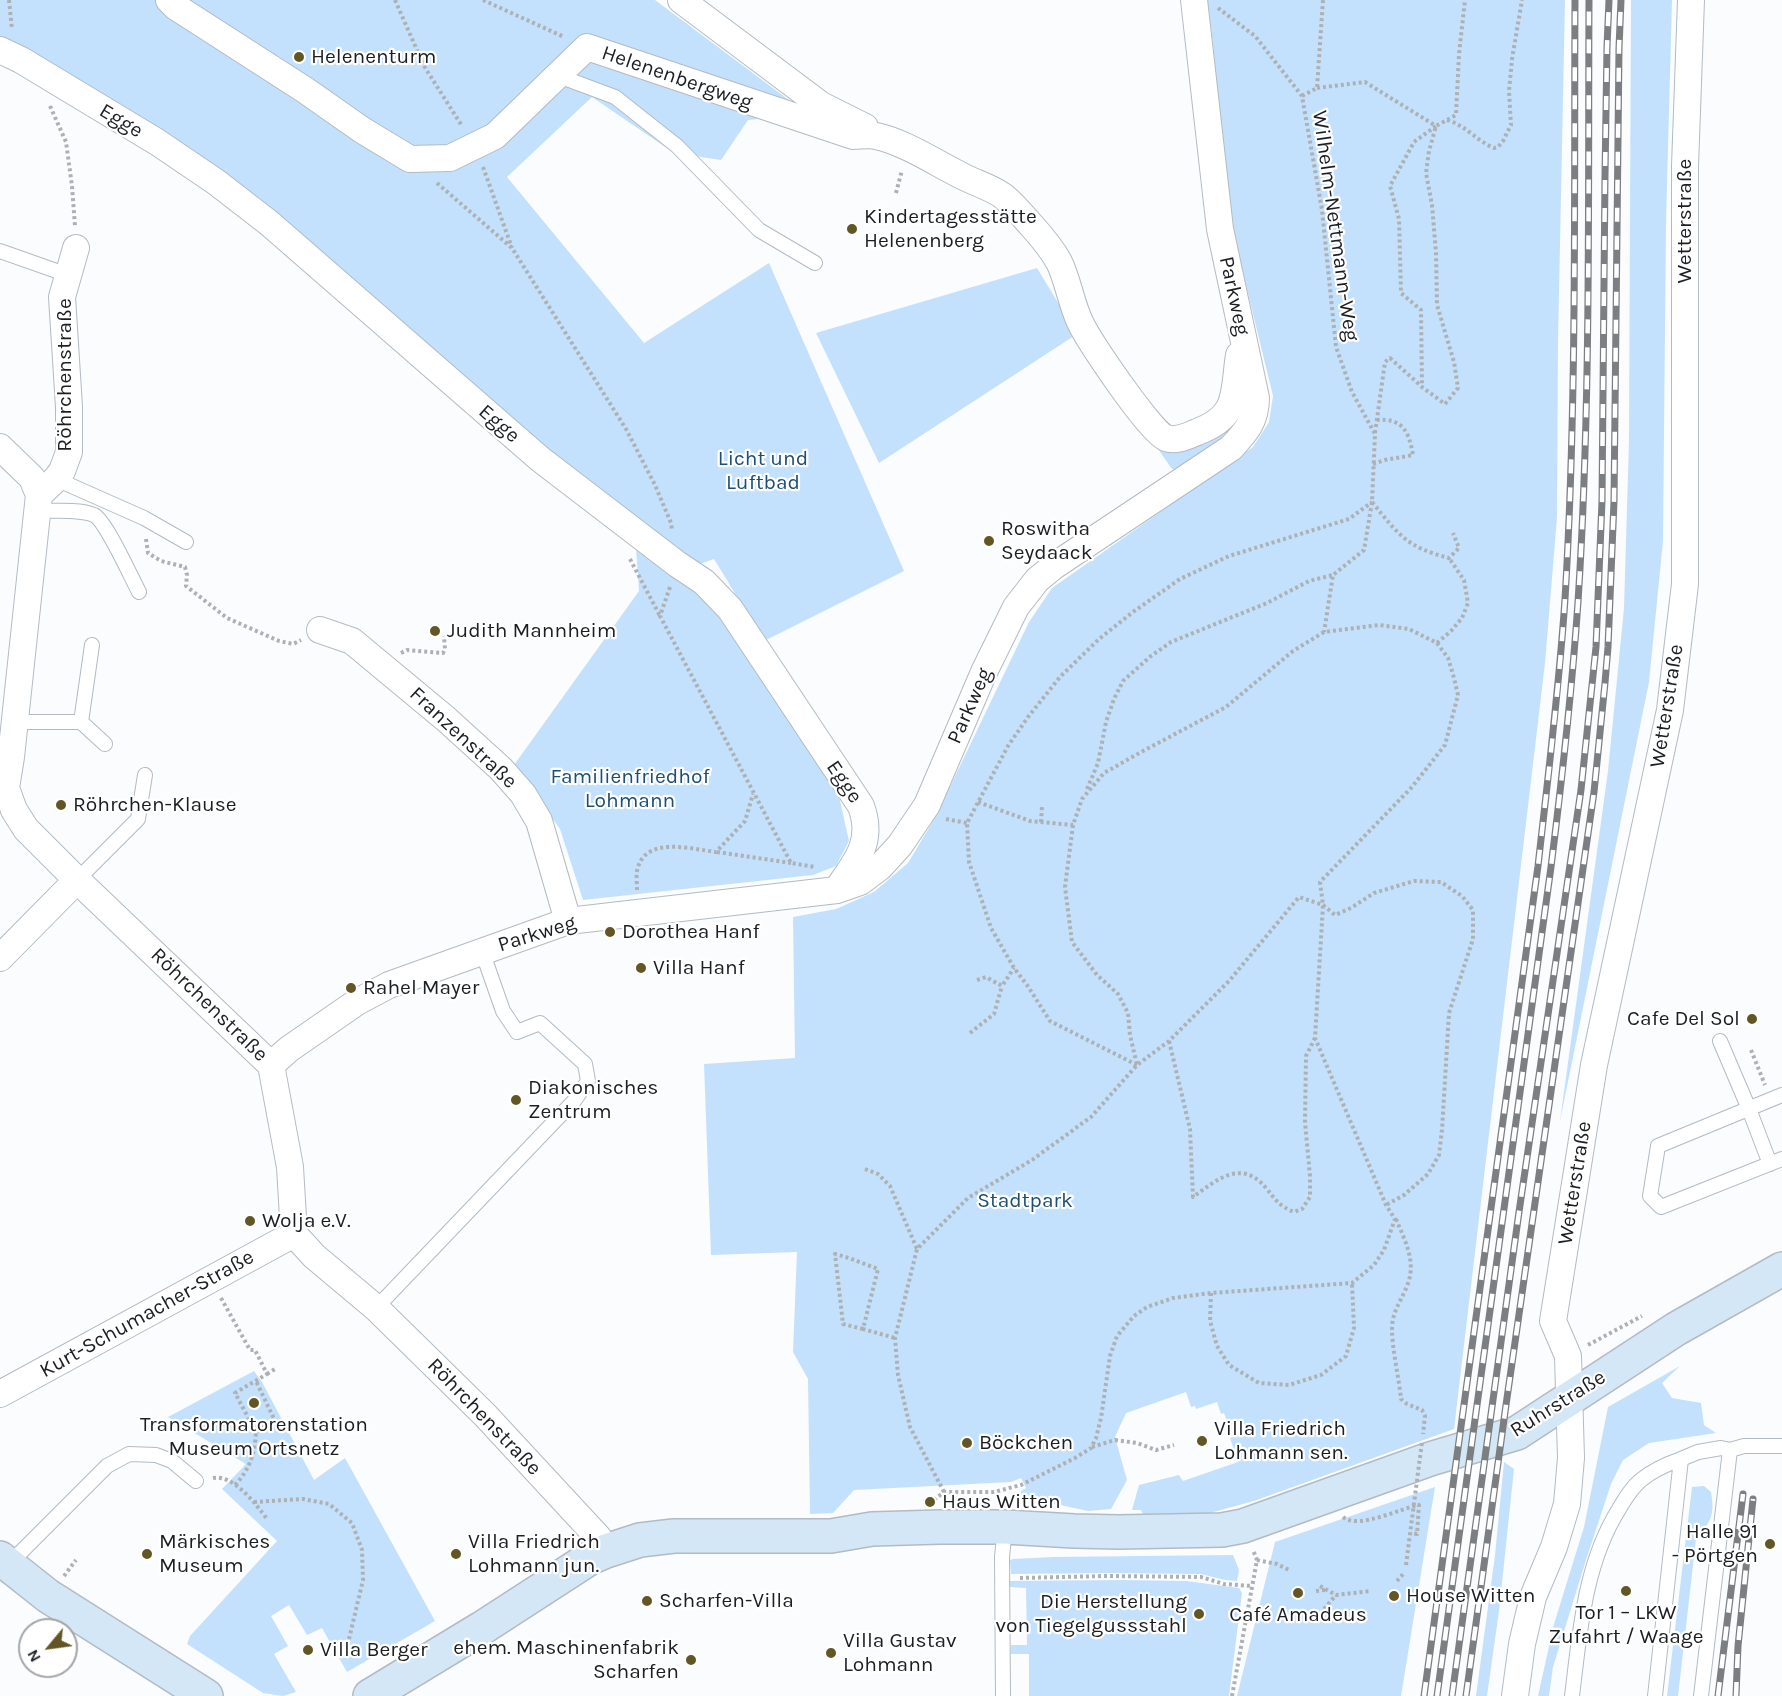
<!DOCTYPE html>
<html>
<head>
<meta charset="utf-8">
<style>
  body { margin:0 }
  #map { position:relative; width:1782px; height:1696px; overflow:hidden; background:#fafcfe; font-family:Karla,sans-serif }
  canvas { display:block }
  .north { position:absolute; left:18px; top:1618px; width:60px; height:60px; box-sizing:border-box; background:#fff; border:2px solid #a4a5a7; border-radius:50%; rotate:241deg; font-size:16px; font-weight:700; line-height:24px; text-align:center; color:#1c1f22 }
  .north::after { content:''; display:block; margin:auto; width:21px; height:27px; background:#625724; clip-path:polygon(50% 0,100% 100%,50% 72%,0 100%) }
</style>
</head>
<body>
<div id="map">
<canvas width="1782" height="1696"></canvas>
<div class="north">N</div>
</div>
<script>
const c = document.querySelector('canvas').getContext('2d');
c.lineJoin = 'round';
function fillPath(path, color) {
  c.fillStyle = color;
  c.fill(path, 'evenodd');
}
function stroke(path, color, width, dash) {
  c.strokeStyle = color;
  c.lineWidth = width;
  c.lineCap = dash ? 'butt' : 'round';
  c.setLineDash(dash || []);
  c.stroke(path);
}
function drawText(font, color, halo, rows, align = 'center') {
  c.font = font + ' Karla,sans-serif';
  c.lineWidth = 4.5;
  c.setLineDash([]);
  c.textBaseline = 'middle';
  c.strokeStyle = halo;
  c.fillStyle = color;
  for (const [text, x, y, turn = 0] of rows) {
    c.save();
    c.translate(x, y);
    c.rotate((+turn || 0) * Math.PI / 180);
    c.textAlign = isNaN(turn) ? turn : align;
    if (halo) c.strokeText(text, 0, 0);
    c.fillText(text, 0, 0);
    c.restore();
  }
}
fillPath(new Path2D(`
  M0,0H655L809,115L748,120L721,160L674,153L592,97L507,177L644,343L769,263L904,571L764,641L714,559L685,569L723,616L838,792L849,841L836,866L813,875L583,900L560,829L514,765L639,591L634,518L545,454L273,215L0,41Z
  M1206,0H1565L1558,341L1557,517L1545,663L1454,1429L1254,1501L1202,1515L1145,1518L1141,1510H1132L1139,1485L1179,1475L1183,1481L1238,1462L1230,1438L1233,1437L1224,1413L1221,1414L1217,1402L1196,1409L1195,1406L1191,1407L1186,1392L1126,1413L1115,1437L1127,1480L1111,1509L1088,1511L1046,1502L1019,1500L1021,1491L1026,1488L1021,1478L1011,1482L854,1490L833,1513L810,1514L808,1379L793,1352L797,1252L711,1255L704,1064L795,1058L793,917L836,909L874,892L908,863L936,816L1029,622L1052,588L1253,447L1269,422L1273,396L1228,211L1213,43L1208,5Z
  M1631,0H1672L1666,222L1663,541L1649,682L1560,1121L1608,771L1624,608L1629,441Z
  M1037,268L1077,334L879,463L816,333Z
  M1241,393L1242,421L1223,440L1179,470L1172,469L1158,449L1178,450Z
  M1680,1366L1662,1383L1672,1398L1701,1403L1704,1425L1716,1433L1649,1443L1623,1460L1611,1484L1586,1560L1553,1667L1549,1696H1538L1554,1624L1584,1527L1608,1407Z
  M254,1371L262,1382L314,1480L345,1458L435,1621L347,1672L322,1628L307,1635L289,1605L271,1616L288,1646L274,1654L296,1692L283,1696L263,1693L187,1644L190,1636L277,1541L222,1489L246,1464L168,1417Z
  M1504,1462L1514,1469L1499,1611L1487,1696H1476L1495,1555Z
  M1704,1486L1711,1492C1715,1516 1711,1521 1696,1539L1678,1696H1667L1692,1487Z
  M1435,1487L1401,1696H1237L1275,1542Z
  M1233,1555L1239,1570L1237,1581L1225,1580L1201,1574L1105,1573L1011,1574L1010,1560L1013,1559L1053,1557Z
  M1123,1580L1186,1581L1239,1588L1242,1593L1229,1696H1029V1654H1011V1645H1027L1026,1588L1009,1587L1008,1581Z`), '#c3e1fc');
const lane = new Path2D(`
  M556,75L615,97L677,146L759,230L815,263
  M0,251L68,275
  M56,479L144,518L186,542
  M38,511C53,511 80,509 94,515C106,521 131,577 139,592
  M15,722H81L105,744
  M81,722L92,645
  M77,880L138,819L145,775
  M1720,1041L1749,1109L1770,1164
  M1782,1095L1658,1146L1650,1196L1661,1207L1782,1159
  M376,1308L574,1101L588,1081L585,1064L540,1023L517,1032L503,1011L482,951
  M8,1565L107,1466L129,1454L156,1455L172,1461L196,1481
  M1003,1696L1002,1557L1005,1527
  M1572,1696C1580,1632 1584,1565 1619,1509C1625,1499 1631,1488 1641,1480C1653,1470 1667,1464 1681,1459
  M1655,1696L1681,1459L1698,1452L1721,1448L1730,1450L1744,1446H1782
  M1701,1696L1730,1450`);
const street = new Path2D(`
  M169,0L176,7L305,90L362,130L410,159L450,158L495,136L587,47L853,136C860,136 869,134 876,136C905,142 939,165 966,178C979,184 992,188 1003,196C1013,204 1023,216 1031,225C1041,236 1052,249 1059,262C1068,280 1071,303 1080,322C1089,341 1150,432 1166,438C1176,442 1187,436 1197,432C1240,416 1233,393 1239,355
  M681,0L821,105L865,127
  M0,50L21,60L157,142L216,182L269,223L540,459L677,564L704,582L730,609L861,806C874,841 857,861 837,889
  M0,447L32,478L39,495L11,757L6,788L14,810L26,829L77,880L271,1065L290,1167L294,1234L314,1256L376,1308L485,1415L598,1537L606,1551
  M39,495L56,479L62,471L69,452V407L62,297L76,248
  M320,630L352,641L446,719L501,769L523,794L539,821L568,921
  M0,958L77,880
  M271,1065L289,1049L357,1002L389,985L568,921L837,890L860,882L880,867L900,845L927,805L984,672L1016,607L1037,580L1054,566L1231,448C1246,432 1256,421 1256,398L1220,229L1194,0
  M0,1394L294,1234
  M1515,1696L1522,1644L1533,1597L1554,1547L1567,1504L1571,1458L1568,1356L1553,1321L1594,1065L1670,710L1685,584V166L1691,0`);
const secondary = new Path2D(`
  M0,1558L48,1596L206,1696
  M370,1696L482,1628L590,1558L606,1551L640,1540L674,1536H831L872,1529L940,1527H1005L1074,1531L1119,1532L1222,1530L1243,1526L1430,1459L1517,1433L1676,1329L1782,1269`);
stroke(lane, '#b2bbc3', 16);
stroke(street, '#b2bbc3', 28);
stroke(secondary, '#b2bbc3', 36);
stroke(new Path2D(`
  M9,0L12,29
  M395,0L424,66L462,126
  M483,0L564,37
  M1218,8L1255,36L1302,96L1322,210L1336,347L1352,392L1375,434L1372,502L1364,550L1333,575L1324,632
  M1317,88L1365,82L1436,126L1414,142L1390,186L1399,219L1401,293L1421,310L1422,386
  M1302,96L1317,88L1323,0
  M50,106L66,142L72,186L75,226
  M1447,120C1465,125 1477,141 1494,148L1498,147L1503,141L1511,125L1509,91L1512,59L1522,0
  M483,167L512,248
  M437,183L512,248L626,429L655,485L671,523L672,530
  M896,193L902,170
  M1375,433L1385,362L1390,358L1422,387L1445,404L1458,388L1454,362L1437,305L1436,253L1432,205L1426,173L1429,151L1436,126L1456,115L1459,54L1465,0
  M1373,464L1385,460L1413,455C1409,432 1403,418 1377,420
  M1372,502C1399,535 1406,547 1449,558L1459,548L1453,533
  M146,539L148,553L161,561L185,567L187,575L186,586L227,618L279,641L293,644L301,640
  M630,559L660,616
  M670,587L660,616L791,863L815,867
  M1437,643L1451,631L1462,618L1468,603L1464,580L1449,558
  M401,653L407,650L443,653L445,649L444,636
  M1087,789L1098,763L1106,722L1114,699L1123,681L1151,656L1171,642L1267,603L1309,581L1333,575
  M978,802L1030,821L1073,825
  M946,819L967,823
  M1041,822L1042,806
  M717,852L791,863
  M637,890C637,884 636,877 637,871C644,835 691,849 716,852L745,821L753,794
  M977,980L986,977L1002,986L1014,968
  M970,1033L994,1014L1002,986
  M1169,1041L1190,1129L1193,1197C1217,1180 1241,1158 1266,1188C1275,1199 1279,1206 1294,1212L1302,1209L1310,1197V1176L1305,1122L1306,1056L1315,1038
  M1751,1050L1765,1085
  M1137,1065L1050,1021L1027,985L1014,968L991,928L969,862L967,823L1008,746L1028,717L1060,677L1099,639L1133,612L1180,579L1229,556L1349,519L1372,502
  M865,1169L878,1174L890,1186L917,1249
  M1396,1219C1405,1241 1417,1262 1407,1286C1401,1301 1392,1312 1392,1329C1392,1349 1399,1378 1401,1399L1407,1404L1422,1410L1425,1416L1423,1434
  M1211,1293L1210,1321L1217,1346L1229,1365L1259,1383L1289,1385L1321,1375L1346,1356L1354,1328L1352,1283
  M221,1298L250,1350H255L267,1374L235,1393L256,1432
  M863,1329L843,1324L835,1254L849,1258L878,1269L863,1329L895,1338
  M1588,1345L1642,1316
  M267,1374L275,1369
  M1092,1447L1115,1440L1137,1443L1156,1450L1174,1445
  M213,1478C233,1474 256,1504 267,1519
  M235,1485C250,1469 255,1453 256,1432L275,1421L256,1381
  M944,1492L910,1427L898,1375L895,1338L917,1249L968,1198L1032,1160L1091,1117L1137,1065L1169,1041L1229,981L1299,897L1323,905L1335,915L1351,908L1374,893L1414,881L1441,882L1462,896L1473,910V939L1449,1013L1442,1130L1439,1155L1428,1174L1404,1195L1386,1205
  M934,1500L944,1492H994L1021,1485L1075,1458L1091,1448L1096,1438L1101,1418L1110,1356L1117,1336L1134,1316L1147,1307L1173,1298L1211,1293L1352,1283L1374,1265L1384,1250L1395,1219L1386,1205L1315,1038L1323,905L1320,882L1412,787L1445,745L1458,695L1454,678L1448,658L1437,643L1409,629L1379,625L1324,632L1293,651L1226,707L1143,751L1104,773L1082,799L1073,825L1065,887L1072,942L1097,975L1118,994L1128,1013L1130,1035L1137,1065
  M254,1502L303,1499L329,1504L352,1523L362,1550L363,1580L349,1639
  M1343,1517C1358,1530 1401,1508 1419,1505L1417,1534L1411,1533
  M1257,1560L1277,1564L1291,1571
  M64,1576L76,1560
  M1020,1578L1105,1576L1201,1577L1224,1584L1252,1586
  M1397,1581L1405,1572
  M1320,1586L1336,1595L1371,1591
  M1316,1591L1325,1590
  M1324,1609L1336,1595
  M1232,1696L1257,1560L1253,1550`), '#aeb1b3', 4, [3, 3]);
stroke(lane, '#fff', 14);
stroke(street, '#fff', 26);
stroke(secondary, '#d4e7f7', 33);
const rail = new Path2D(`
  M1424,1696L1538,866C1548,777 1559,689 1565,599C1577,400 1574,200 1575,0
  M1437,1696L1551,867C1562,779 1572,690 1578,602C1591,401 1588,200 1589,0
  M1452,1696L1519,1212L1581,790L1596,647L1602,501L1605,175L1607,47L1609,0
  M1466,1696L1506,1405L1594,792L1605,683L1608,647L1614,501L1619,48L1621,0
  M1718,1696L1743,1494
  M1736,1696L1738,1646L1753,1499`);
stroke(rail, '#7c7f81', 7);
stroke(rail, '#fff', 4.5, [14]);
stroke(new Path2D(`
  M1406,1565L1422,1442`), '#aeb1b3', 4, [3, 3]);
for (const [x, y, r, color] of [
  [299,57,6,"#625724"],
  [852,229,6,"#625724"],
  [989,541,6,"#625724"],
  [435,631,6,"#625724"],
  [61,805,6,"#625724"],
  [610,932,6,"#625724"],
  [641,968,6,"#625724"],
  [351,988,6,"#625724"],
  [1752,1019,6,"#625724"],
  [516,1100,6,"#625724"],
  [250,1221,6,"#625724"],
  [254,1403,6,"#625724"],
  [1202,1441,6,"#625724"],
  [967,1443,6,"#625724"],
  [930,1502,6,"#625724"],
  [1770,1544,6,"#625724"],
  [147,1554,6,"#625724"],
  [456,1554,6,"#625724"],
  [1626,1591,6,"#625724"],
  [1298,1593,6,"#625724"],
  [1394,1596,6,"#625724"],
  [647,1601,6,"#625724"],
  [1199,1614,6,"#625724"],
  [308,1650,6,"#625724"],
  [831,1653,6,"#625724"],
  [691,1660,6,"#625724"]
]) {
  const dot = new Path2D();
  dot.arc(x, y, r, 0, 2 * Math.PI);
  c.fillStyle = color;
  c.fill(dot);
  stroke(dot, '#fff', 2);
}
drawText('21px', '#1c1f22', '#fff', [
  ["Helenenturm",311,57],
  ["Kindertagesstätte",864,217],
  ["Helenenberg",864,241],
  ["Roswitha",1001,529],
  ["Seydaack",1001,553],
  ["Judith Mannheim",447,631],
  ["Röhrchen-Klause",73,805],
  ["Dorothea Hanf",622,932],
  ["Villa Hanf",653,968],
  ["Rahel Mayer",363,988],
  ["Cafe Del Sol",1740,1019,"right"],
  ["Diakonisches",528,1088],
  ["Zentrum",528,1112],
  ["Wolja e.V.",262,1221],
  ["Transformatorenstation",254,1425,"center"],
  ["Museum Ortsnetz",254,1449,"center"],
  ["Villa Friedrich",1214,1429],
  ["Lohmann sen.",1214,1453],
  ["Böckchen",979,1443],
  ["Haus Witten",942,1502],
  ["Halle 91",1758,1532,"right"],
  ["- Pörtgen",1758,1556,"right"],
  ["Märkisches",159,1542],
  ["Museum",159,1566],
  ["Villa Friedrich",468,1542],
  ["Lohmann jun.",468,1566],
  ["House Witten",1406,1596],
  ["Scharfen-Villa",659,1601],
  ["Die Herstellung",1187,1602,"right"],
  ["von Tiegelgussstahl",1187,1626,"right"],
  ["Tor 1 – LKW",1626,1613,"center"],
  ["Zufahrt / Waage",1626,1637,"center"],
  ["Café Amadeus",1298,1615,"center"],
  ["Villa Gustav",843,1641],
  ["Lohmann",843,1665],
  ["ehem. Maschinenfabrik",679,1648,"right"],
  ["Scharfen",679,1672,"right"],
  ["Villa Berger",320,1650]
], 'left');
drawText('21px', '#1c1f22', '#fff', [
  ["Helenenbergweg",677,78,19],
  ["Egge",121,121,31],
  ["Wetterstraße",1685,221,-90],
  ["Wilhelm-Nettmann-Weg",1335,226,82],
  ["Parkweg",1234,296,78],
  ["Röhrchenstraße",65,375,-90],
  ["Egge",499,424,41],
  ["Parkweg",970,706,-66],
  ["Wetterstraße",1667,706,-81],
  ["Franzenstraße",463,738,43],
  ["Egge",844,782,56],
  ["Parkweg",537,934,-17],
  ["Röhrchenstraße",209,1005,44],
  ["Wetterstraße",1575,1183,-81],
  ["Kurt-Schumacher-Straße",147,1314,-29],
  ["Ruhrstraße",1558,1404,-32],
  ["Röhrchenstraße",484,1417,46]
]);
drawText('21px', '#1d4e73', '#fff', [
  ["Licht und",763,459],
  ["Luftbad",763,483],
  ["Familienfriedhof",630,777],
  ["Lohmann",630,801],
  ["Stadtpark",1025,1201]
]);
</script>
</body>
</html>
